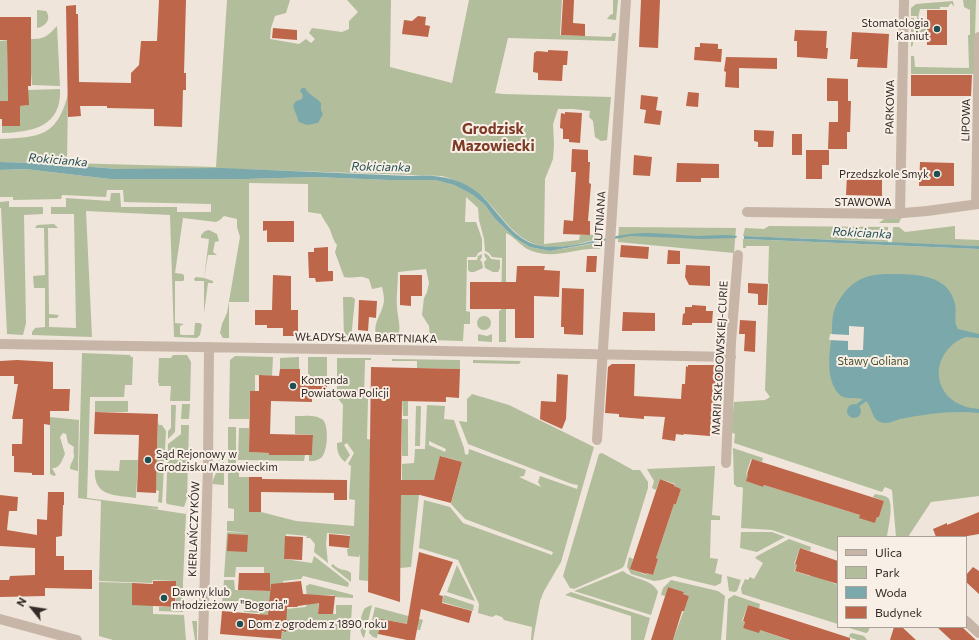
<!DOCTYPE html>
<html>
<head>
<meta charset="utf-8">
<style>
  body { margin:0 }
  #map { position:relative; width:979px; height:640px; overflow:hidden; background:#efe5da; font-family:Commissioner,sans-serif }
  canvas { display:block }
  .legend { position:absolute; left:837px; top:536px; width:130px; height:92px; box-sizing:border-box; background:#f8efe6; border:1px solid #aaa19a; margin:0; padding:5px 7px; list-style:none; font-size:12px; color:#342b27 }
  .legend li { display:flex; align-items:center; gap:8px; height:20px }
  .legend b { width:20px; border:1px solid #aaa19a }
  .north { position:absolute; left:12px; top:588px; width:40px; height:40px; -webkit-text-stroke:3px #f8efe6; paint-order:stroke; rotate:300deg; font-size:11px; font-weight:700; line-height:16px; text-align:center; color:#342b27 }
  .north::after { content:''; display:block; margin:auto; width:14px; height:18px; background:#342b27; clip-path:polygon(50% 0,100% 100%,50% 72%,0 100%) }
</style>
</head>
<body>
<div id="map">
<canvas width="979" height="640"></canvas>
<ul class="legend">
<li><b style="height:5px;background:#c7b5a7"></b>Ulica</li>
<li><b style="height:11px;background:#b2bd9b"></b>Park</li>
<li><b style="height:11px;background:#7ba9ab"></b>Woda</li>
<li><b style="height:11px;background:#be664a"></b>Budynek</li>
</ul>
<div class="north">N</div>
</div>
<script>
const c = document.querySelector('canvas').getContext('2d');
c.lineJoin = 'round';
function fillPath(path, color) {
  c.fillStyle = color;
  c.fill(path, 'evenodd');
}
function stroke(path, color, width, dash) {
  c.strokeStyle = color;
  c.lineWidth = width;
  c.lineCap = dash ? 'butt' : 'round';
  c.setLineDash(dash || []);
  c.stroke(path);
}
function drawText(font, color, halo, rows, align = 'center') {
  c.font = font + ' Commissioner,sans-serif';
  c.lineWidth = 4;
  c.setLineDash([]);
  c.textBaseline = 'middle';
  c.strokeStyle = halo;
  c.fillStyle = color;
  for (const [text, x, y, turn = 0] of rows) {
    c.save();
    c.translate(x, y);
    c.rotate((+turn || 0) * Math.PI / 180);
    c.textAlign = isNaN(turn) ? turn : align;
    if (halo) c.strokeText(text, 0, 0);
    c.fillText(text, 0, 0);
    c.restore();
  }
}
fillPath(new Path2D(`
  M227,0H290L286,13L275,16L271,28L270,39L299,44L306,39L311,43L315,39L309,33L312,28L342,32L349,29V21L358,12L347,0H391L390,67L452,83L469,0H562L560,35L611,37L613,33H616L615,41L508,38L495,93L503,94L611,97L607,140L601,141L595,137L593,121L589,117L590,111L573,109H558L553,124L554,144L553,159L545,179L544,244L579,240L580,235H590L602,233V238C585,242 567,248 550,247C515,245 504,216 481,195C470,186 456,180 442,176L235,169H118L40,163L0,162V139C40,137 57,137 68,94L67,163L216,167Z
  M613,0H618L616,20L607,19L610,15L613,14Z
  M963,0H976L974,74H911V56H914L915,67L969,68L968,35H970V10L964,7Z
  M953,1L954,7L951,3L948,7H940V9H920L918,18L920,19H926V35H917V16H911V8L916,4Z
  M37,10L46,11C52,19 45,27 37,28Z
  M911,18H914L913,45L911,47Z
  M57,26L60,86L32,85L31,73H29V63H31V39C46,39 47,36 57,26Z
  M10,40L7,46L8,101H0V41Z
  M60,89C62,127 32,132 2,133V126H20V106L28,105V90Z
  M25,169L110,179H246L314,177L389,180H435L454,185L473,195L485,205L495,219L515,238L530,247L550,251L602,242L600,249C576,247 557,260 532,251C522,248 516,238 506,233V342H499V311L501,310L502,258L492,257L489,253L485,251L484,239L479,220L478,208L466,197L465,222H476L482,239V251L478,253L476,257H467L466,311L470,312V324H464L463,341L430,340L429,326L422,315L424,298L427,292L429,283L426,269L398,272C398,284 396,296 397,308C398,320 402,328 397,340L377,339C371,322 383,315 384,300C384,296 383,291 382,287L372,289L369,279C358,274 356,279 344,277L335,252L337,245C332,239 332,232 328,226C325,221 323,219 321,214L308,212V184L249,183V302H229V338H223L220,333L222,324L227,313L240,237L237,227V219L224,216L220,220L216,222L183,218L175,273L183,274L184,276V280L183,281H175V323L184,324L180,326V334L182,335H194L195,323H200L202,325L200,335L197,338L174,337L170,215L86,211L92,337L32,335V332L35,328L45,327V288H34L33,276L45,275L44,228H35L37,225L54,224L58,228H48L49,314L59,315L57,318H49V327L76,328L74,214H51V207H66V198L110,201L111,193H120L121,207H177V212H211V204L124,202L123,190H107L106,197L62,195L61,199L13,200V197H0V170Z
  M9,201V207H43V214L24,215L26,323L23,335L7,334L1,208H0V202Z
  M901,218L899,223H879L884,219Z
  M769,226L888,227V242L743,236L745,228L764,229Z
  M955,226V239L979,240V246L892,243L893,227H899L905,232Z
  M619,227L736,228L734,253L618,242Z
  M209,230L217,234L219,241L215,242L213,252L217,255H208L204,278L213,281V283H208L204,313V281H195L194,279L196,277L204,278L209,239L201,238V235L205,231Z
  M743,239L979,249V496L931,502L908,537H896L892,490L885,487L882,492L734,443L735,434L731,432L734,402L765,400L770,397L765,390L769,283H768L769,246H746V248H743Z
  M484,253L488,255L491,259L500,260V268L498,272H493L485,268L484,262L487,259L485,257Z
  M482,254V257L480,260L482,262L483,268L474,272H470L468,270V260H477L478,256Z
  M343,297H352L355,299L351,339H344Z
  M477 323a7 7 0 1 1 14 0a7 7 0 1 1-14 0Z
  M478,334L487,336L492,334V342L478,341Z
  M82,353L130,355L131,357H133L132,385H125L124,397H90L87,498L158,507V509L147,508L186,514L183,582V612L159,611V607H175L177,591H175V581L153,580L152,583L99,581L101,501L78,498Z
  M173,355H187L191,362L190,401H170L171,386H159V383H158L159,358H171Z
  M235,356L273,357L272,376L255,375V391H250L249,419H229L230,360Z
  M299,357V369H280V358Z
  M308,357H327V376H308Z
  M337,358H371V360H365L364,398L368,399L367,439L373,440L369,581L359,580L360,554L359,557L348,556L347,549H349L350,535L327,533L326,544L328,563L314,552L315,544L310,538H306L307,536L286,534L284,559L312,563L314,556L349,583L348,587L303,576L301,579L283,581L287,609L305,607L307,605L306,586L310,584L353,595V598L334,597V595H319L318,614H336V605H352L350,640H281L282,632L286,631L287,620H285L276,609H269L267,624L259,636L260,613L244,612L245,606L222,604L224,580H234L235,590L270,591V573H264V567H236L235,577H224L227,532L250,533L227,531V521H234V509L228,508V468L239,469V477H249V512H261L296,521L354,526L355,500L349,499L351,466L348,464L354,453L347,443L344,445L350,455L345,462C338,456 337,451 337,443L342,442L343,405L337,397Z
  M392,359L460,360V369L417,368V361H392Z
  M473,360L521,361L519,364L473,363Z
  M472,394L509,405L594,447L561,562L544,591L540,601L533,640H531L532,627L504,620L502,617L496,615L492,617L478,613L479,604L458,560L419,548L424,500L450,507L463,523L552,555L553,552L465,519L451,504L462,462L441,456L434,480H402V464L414,463L415,449H425L427,405L445,406L444,419L454,420L464,448L465,454L468,455L469,449L526,470L524,476L519,477L541,487L538,482L540,476L577,489L578,485L572,484L468,444L459,421L467,422V399ZM429,441L446,449L445,452L429,445Z
  M402,397H408V416H403Z
  M95,401H128V412H95Z
  M182,404H190L189,419H181Z
  M171,405H176L175,432L168,439V431L171,428Z
  M416,406H421L420,446H415Z
  M295,416C304,416 316,414 323,420C329,426 328,452 321,458C317,461 313,461 309,461V455L312,454L313,435L295,434Z
  M50,417L79,420L78,471L70,469C70,464 73,461 74,457C74,453 73,451 74,447L68,443L66,434L63,433L60,437L65,454C62,460 60,469 52,468L56,475L54,476L50,474Z
  M402,419H408V456H402Z
  M158,422L159,425H162L166,431L162,503L158,502L159,491L156,490Z
  M181,425H189L187,498L184,507L167,504L166,502L168,444L181,434Z
  M228,427H236V463H228Z
  M239,428H249V452L305,455L304,461L238,460Z
  M733,448L763,458L762,462L751,459L746,474L748,475L747,481L763,487L764,485L860,515L875,523L877,517H879L884,501L873,497L875,494C879,495 885,495 888,498C894,504 888,529 887,537H838V552L772,530L741,528L743,489L742,487H737L734,484Z
  M213,450H225L224,463L216,459Z
  M602,453L633,470H640L648,482V488L624,566L622,568L574,589L570,588L563,576L599,454Z
  M120,460H138L136,498C116,495 93,497 95,470L119,471Z
  M715,466L712,515L720,516V520H711L710,558L718,559L715,573L722,575L721,583L715,586L674,576L661,580L654,581L631,574L627,567L629,557L633,559L631,569L646,575V573L653,575L658,559L656,558L674,504H676L681,489L675,487V484L660,479L656,490L652,488L654,481L647,469Z
  M224,470V485L212,484L213,480L216,473Z
  M401,495H419L411,567L400,568Z
  M741,532H772L785,537L757,552L740,548Z
  M789,539L811,547L810,551L800,548L794,564L797,565L794,571L810,576L811,574L838,585V624L742,594L741,588L745,579L748,580L750,577L754,579L763,563L755,558L757,556Z
  M333,564C340,572 345,568 351,573V582L331,566Z
  M457,565L475,601L447,592Z
  M623,571C634,580 653,579 658,592L651,615L574,591Z
  M727,576L741,580L737,591L735,592L729,591Z
  M671,580L718,591L725,596L721,640H673L689,596L683,594L684,592L668,587L665,596L661,595L663,588Z
  M99,582L132,583V605H153V614L184,615L186,640H113L99,636Z
  M571,592L650,618L644,640H631V616L565,595Z
  M444,595L474,605L473,611L442,602Z
  M734,595L760,604L759,609L748,605L742,621L745,622L743,628L760,630L789,640H726L728,599Z
  M372,605L364,638C358,632 360,615 365,608Z
  M375,607L423,620L420,630H417L418,626L381,619L377,638L373,637L369,633Z
  M192,621H197V640H195Z
  M846,627H870L868,632L866,633Z
  M852,633L864,636L867,640H857L849,637L850,634Z`), '#b2bd9b');
fillPath(new Path2D(`
  M302,88H305C310,96 316,97 321,103V110L323,114L318,123L307,125L299,122L293,106L296,101L302,99L303,95L300,91Z
  M0,162L40,163L118,169L221,168L409,176C435,174 461,177 481,195C490,204 498,215 507,225C515,234 525,242 537,245C565,252 601,237 630,234C652,231 675,235 697,236C710,236 723,234 737,236L736,238L702,239L630,236L550,251L530,247L515,238L495,219L485,205L473,195L454,185L435,180H389L314,177L246,179H110L25,169L0,170Z
  M744,236L979,246V249L744,239Z
  M900,274C923,275 949,277 955,304C957,313 953,321 958,329L979,334V338C975,338 970,337 967,337C961,338 955,342 951,346C930,366 937,397 964,406C968,408 974,408 979,409V413C953,410 926,414 900,419C894,421 887,425 880,422C872,419 872,408 867,402C857,393 846,404 837,392C825,375 830,351 832,332C832,324 832,316 835,308C839,299 847,287 856,282C869,273 885,274 900,274Z
  M847 411a7 7 0 1 1 14 0a7 7 0 1 1-14 0Z`), '#7ba9ab');
fillPath(new Path2D(`
  M849,326L864,327L863,350H848V341L829,340L830,334L849,335Z`), '#efe5da');
stroke(new Path2D(`
  M858,405L865,400`), '#7ba9ab', 3.5);
fillPath(new Path2D(`
  M159,0H186L184,73H186V90H183L182,127L154,126V109L107,108V106H80L81,116L68,117L66,6L76,5V14H78L79,82L131,83V73L139,65L141,41H157Z
  M563,0H574L573,23L585,24V36L561,35Z
  M641,0H660L658,48L639,47Z
  M927,10H947V45H927Z
  M418,16L426,17L425,25L430,26L428,37L402,34L404,20L412,21Z
  M0,17H31V86H28L29,105L20,106V126H2V119H0V101H8L7,40H0Z
  M273,28L297,30V40L272,38Z
  M795,30L827,31L826,48H828L827,59L797,57V41H794Z
  M852,32L889,34L887,68L857,67L858,59H850Z
  M700,43L718,44V49H722L721,62L694,60L695,47H700Z
  M548,50L568,51L567,65H563L562,81L538,80V73L533,72L534,53L537,51L548,52Z
  M726,57L777,58V69L739,68V88L725,87L726,72L724,71Z
  M911,75H972L971,96H911Z
  M827,78L848,79V101H851L850,132H847V149H828L829,122H838V101H827Z
  M688,92L699,93L698,107L686,106Z
  M641,95L658,97L656,110L662,111L660,125L644,123L646,110L640,109Z
  M565,112L582,113L580,143L569,142V139H563V129L560,128L561,113L565,114Z
  M754,130L774,131L773,147H758V142L754,141Z
  M792,134H802V155H792Z
  M572,149L588,150V162H590L589,183L591,184L588,221H590V235L563,234L564,220L573,221L576,172H571Z
  M806,150H829V165H822V179H806Z
  M634,155L652,157L650,176L633,175Z
  M920,162L954,163V186H919Z
  M677,163L719,164V178H701V182H676Z
  M847,175H882V196L846,195Z
  M263,221H294V242H267V230L263,231Z
  M621,245L649,247L648,259L620,257Z
  M328,247V271H333V281L316,282L315,278H309L308,252H314V248Z
  M668,250L680,251V264H667Z
  M587,256H597L596,272H586Z
  M686,265L710,266V286L689,285L685,277Z
  M517,266H545L544,270L560,271L559,297L534,296V338H515V309H470V282H516Z
  M273,275L291,276V310H298V336H283V328H267V325H255V310H272Z
  M400,275H422V296H411V306L400,305Z
  M748,283L768,284L767,305H758V294L748,293Z
  M562,288L584,289L583,335L564,334V327H561Z
  M359,300L377,301L376,318L369,317L368,331L358,330Z
  M692,305L706,306V311H713L712,323H692V325H682L683,314L685,313V307H692Z
  M623,312L655,313V331H622Z
  M740,320L756,321L755,352L744,351L745,334H739Z
  M17,360L53,362V389H70L69,411H50V425L44,424V475H32V473L14,472V456H12V444H22L23,419H12L18,384H14V376H0V361Z
  M612,364H635L634,396L681,399L682,384H685L686,366L688,367V365H718L722,368L721,387H719L716,405L712,404L710,436L684,434L683,435L676,434L675,441L662,439L665,417L644,416V419L619,417V414L605,413L608,367Z
  M371,367L460,369L459,398L446,397V402L402,401L401,480H434L440,456L462,462L451,503L420,495H401L400,602L368,592Z
  M280,369H300V376L327,377V398H312V402L271,401L270,434L313,435L312,455H269V453L249,452L250,391H259V375L279,376Z
  M557,374L568,375L566,419L562,429L540,419L541,401L556,402Z
  M95,412L158,414L156,493L137,492L139,435L94,434Z
  M752,459L884,501L879,517H877L875,523L859,518L860,515L764,485L763,487L746,481L748,475L747,474Z
  M249,477H262V479L347,480V500H334V493L261,492V512H249Z
  M660,479L675,485L674,486L681,489L676,504H674L656,558L658,559L653,575L646,573V574L630,569Z
  M48,492H64V505H63L62,536L56,537V556H64V570H92V589L45,588V596L0,597V580H9L10,576L35,575V548L0,546V495L18,497L17,511H9L7,530L37,535V519L47,520Z
  M979,512V534L962,537H936L933,529L947,523V525Z
  M228,534L248,535L247,552L227,551Z
  M329,534L350,536L349,548L329,546Z
  M285,536L303,537L302,560L284,559Z
  M800,548L838,561V584L795,571L797,565L795,564Z
  M419,552L453,562L439,595L443,596L442,603L472,611L469,623L421,609L415,640H407L378,634L381,619L407,624Z
  M973,567L979,571V594L966,582V575Z
  M239,573H270V591L238,590Z
  M153,581H176L175,607L132,605V583L153,584Z
  M301,581L303,594L335,596L333,614H318L319,603L298,606L297,607H287L286,632L282,631L281,639L220,634L222,611L268,615L271,584Z
  M668,587L684,592L683,594L689,596L684,611H682L673,640H651Z
  M748,605L850,638V640H790L760,630L759,633L743,628L745,622L743,621Z
  M894,627H902L916,640H890Z
  M937,627H962L976,640H951Z`), '#be664a');
stroke(new Path2D(`
  M976,204L979,37
  M747,212L891,214L927,211L979,204
  M900,214L904,0
  M0,344L394,350L731,357
  M597,440L626,0
  M726,463L731,342L738,255
  M0,619L77,640
  M966,621L979,633
  M203,640L208,466L209,347`), '#c7b5a7', 10);
for (const [x, y, r, color] of [
  [937,29,4,"#204f52"],
  [937,174,4,"#204f52"],
  [293,386,4,"#204f52"],
  [148,460,4,"#204f52"],
  [164,598,4,"#204f52"],
  [240,624,4,"#204f52"]
]) {
  const dot = new Path2D();
  dot.arc(x, y, r, 0, 2 * Math.PI);
  c.fillStyle = color;
  c.fill(dot);
  stroke(dot, '#f8efe6', 1.5);
}
drawText('11px', '#342b27', '#f8efe6', [
  ["Stomatologia",929,23,"right"],
  ["Kaniut",929,36,"right"],
  ["Przedszkole Smyk",929,174,"right"],
  ["Komenda",301,380],
  ["Powiatowa Policji",301,393],
  ["Sąd Rejonowy w",156,454],
  ["Grodzisku Mazowieckim",156,467],
  ["Dawny klub",172,592],
  ["młodzieżowy \"Bogoria\"",172,605],
  ["Dom z ogrodem z 1890 roku",248,624]
], 'left');
drawText('11px', '#342b27', '#f8efe6', [
  ["PARKOWA",890,107,-89],
  ["LIPOWA",966,120,-89],
  ["STAWOWA",863,202],
  ["LUTNIANA",600,219,-86],
  ["WŁADYSŁAWA BARTNIAKA",366,338,1],
  ["MARII SKŁODOWSKIEJ-CURIE",720,358,-87],
  ["KIERLAŃCZYKÓW",194,529,-88]
]);
drawText('11px', '#43502d', '#f8efe6', [
  ["Stawy Goliana",873,361]
]);
drawText('italic 12px', '#204f52', '#f8efe6', [
  ["Rokicianka",58,160,5],
  ["Rokicianka",381,167,1],
  ["Rokicianka",862,233,3]
]);
drawText('bold 15px', '#7d3a26', '#f8efe6', [
  ["Grodzisk",493,129],
  ["Mazowiecki",493,146]
]);
</script>
</body>
</html>
